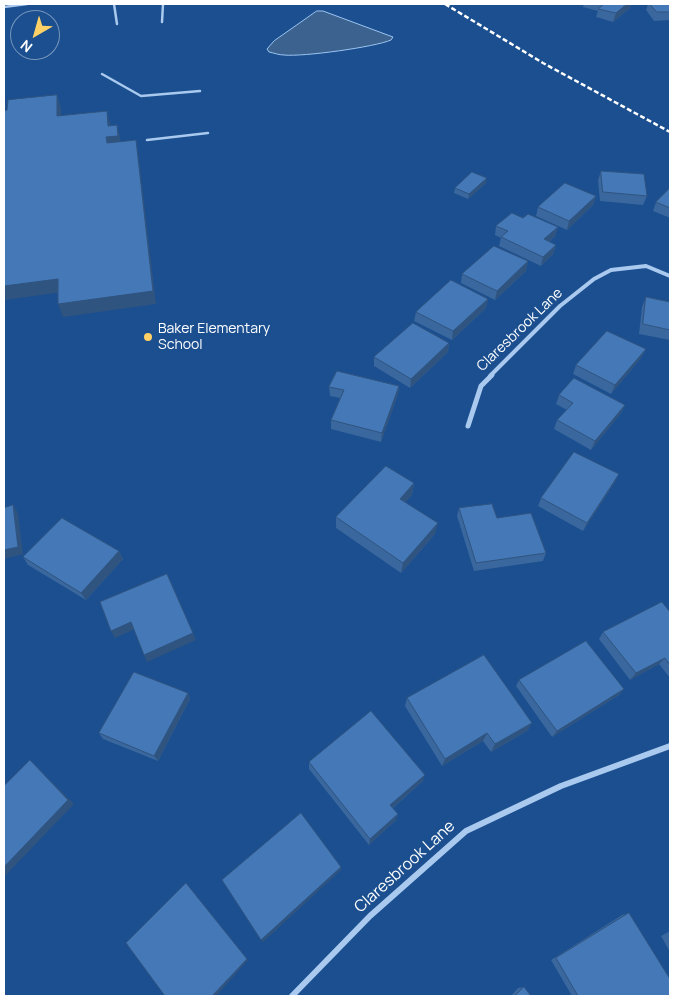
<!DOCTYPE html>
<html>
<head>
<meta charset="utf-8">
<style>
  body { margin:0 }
  #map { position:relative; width:674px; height:1000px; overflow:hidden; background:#1b4f8f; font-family:Manrope,sans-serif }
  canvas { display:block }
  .frame { position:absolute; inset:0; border:5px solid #fff; pointer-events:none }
  .north { position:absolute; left:10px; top:10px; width:50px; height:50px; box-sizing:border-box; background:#1b4f8f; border:1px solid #7695bc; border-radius:50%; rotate:218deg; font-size:14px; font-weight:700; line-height:20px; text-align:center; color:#fff }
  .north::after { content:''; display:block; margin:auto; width:18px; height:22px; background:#ffd166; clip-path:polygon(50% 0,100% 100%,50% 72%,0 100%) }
</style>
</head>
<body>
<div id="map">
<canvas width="674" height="1000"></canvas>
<div class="frame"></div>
<div class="north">N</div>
</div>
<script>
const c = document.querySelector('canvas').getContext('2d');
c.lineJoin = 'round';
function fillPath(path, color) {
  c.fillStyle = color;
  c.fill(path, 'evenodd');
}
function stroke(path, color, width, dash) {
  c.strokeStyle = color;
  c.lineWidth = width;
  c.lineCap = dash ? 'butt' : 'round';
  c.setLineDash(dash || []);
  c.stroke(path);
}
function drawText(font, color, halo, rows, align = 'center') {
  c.font = font + ' Manrope,sans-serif';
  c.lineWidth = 5;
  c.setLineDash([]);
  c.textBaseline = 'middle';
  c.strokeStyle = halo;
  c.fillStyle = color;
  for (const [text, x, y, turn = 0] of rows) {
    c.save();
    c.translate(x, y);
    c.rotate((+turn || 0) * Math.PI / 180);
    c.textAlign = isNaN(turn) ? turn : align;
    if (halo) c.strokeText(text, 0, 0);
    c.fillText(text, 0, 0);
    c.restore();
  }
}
const water = new Path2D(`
  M317,11H323L393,37L391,40C375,47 303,57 284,55C279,55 274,53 269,52L267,49L274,41Z`);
fillPath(water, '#3c6290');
stroke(water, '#9cc4f0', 1);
stroke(new Path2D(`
  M114,4L117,24
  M4,7L27,4
  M162,22L163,4
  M102,74L141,96L200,91
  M147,140L208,133`), '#a9c9ee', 2.5);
stroke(new Path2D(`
  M490,376L560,306L594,279L611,270L646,266L670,276`), '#a9c9ee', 4);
stroke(new Path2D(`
  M468,426L481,386L492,375`), '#a9c9ee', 5);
stroke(new Path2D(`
  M292,996L370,916L466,831L561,786L670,746`), '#a9c9ee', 6);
stroke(new Path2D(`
  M445,4L543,63L670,132`), '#fff', 2.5, [5, 2.5]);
fillPath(new Path2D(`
  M584,4H631L630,8L613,22L596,17L598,11L583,7Z
  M648,4H670V20L654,21L646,10Z
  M601,171L647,196L643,205L600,201L598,180Z
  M486,183L468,199L454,193L455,188Z
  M670,188V218L653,211L656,202Z
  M596,196L593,205L567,230L536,216L538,207Z
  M523,218L558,227L555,236L549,242L556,245L553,254L541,266L499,246L501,238L495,235L496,226Z
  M528,261L526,271L495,300L461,283L462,274Z
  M646,297L670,302V340L639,334L642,307Z
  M488,299L486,308L452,340L414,321L416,312Z
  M449,343L448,352L410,388L374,366V357Z
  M646,349L641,358L611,394L573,374L576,365Z
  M399,386L398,394L381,442L331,429V420L340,398L330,396L329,387Z
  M559,395L625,405L621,413L591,450L554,429L557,420L567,410L556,404Z
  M615,482L583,531L538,506L541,498Z
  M414,483L412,495L405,502L435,534L401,573L336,528V517Z
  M459,508L546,553L543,561L474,571L457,516Z
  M119,551L123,559L86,600L28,565L23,557Z
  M670,612V678L659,664L630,680L599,639L603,632Z
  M519,680L624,689L619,695L552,737L516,686Z
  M188,693L190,699L158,761L103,739L99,733Z
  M407,698L532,723L527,731L491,752L483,741L442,766L405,706Z
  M309,762L423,781L393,808L396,820L369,845L309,769Z
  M629,913L670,996H572L551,960L622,915Z
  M670,931V952L661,936Z
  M524,987L531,996H511L518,988Z`), '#3a679d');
fillPath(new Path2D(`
  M627,4H631L630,8L613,22L616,13Z
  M57,95L61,108V129L57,116Z
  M107,111L110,124L111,137L117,125L120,137L121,149L107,143L106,137L108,126Z
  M136,140L138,152L156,304L63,317L58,304Z
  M487,178L486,183L468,199L469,194Z
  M596,196L593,205L567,230L569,221Z
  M558,227L555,236L541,249L544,239Z
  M556,245L553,254L541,266L543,257Z
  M528,261L526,271L495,300L497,291Z
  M58,279L63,292L4,300V286Z
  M488,299L486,308L452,340L453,331Z
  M449,343L448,352L410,388L411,379Z
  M646,349L641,358L611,394L615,385Z
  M399,386L398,394L381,442L382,433Z
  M625,405L621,413L591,450L595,441Z
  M619,474L615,482L583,531L587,523Z
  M414,483L412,495L398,510L400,499Z
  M13,505L18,513L23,554L4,559V550Z
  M438,523L435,534L401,573L403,563Z
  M119,551L123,559L86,600L81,593Z
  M131,622L135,629L115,638L111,631Z
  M193,633L196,640L147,662L144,655Z
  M665,658L659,664L630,680L636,673Z
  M624,689L619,695L552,737L557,731Z
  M188,693L190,699L158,761L154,756Z
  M532,723L527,731L491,752L495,744Z
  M487,733L483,741L442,766L445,759Z
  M30,760L74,804L4,877V867Z
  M425,775L423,781L389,811L390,805Z
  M398,814L396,820L369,845L370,839Z
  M341,867V870L263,942L261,940Z
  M186,883L248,960L216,996H212Z`), '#305480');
const building = new Path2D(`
  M603,4H627L616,13L598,9L604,4Z
  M650,4H670V12H657Z
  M57,95V116L107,111L108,126L117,125L118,136L106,137L107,143L136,140L153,291L58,304V279L4,286V111L7,110L8,100Z
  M601,171L644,174L647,196L603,192Z
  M472,172L487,178L469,194L455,188Z
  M565,183L596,196L569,221L538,207Z
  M670,188V208L656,202Z
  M512,213L523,218L528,214L558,227L544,239L556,245L543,257L501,237L508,231L496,226Z
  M494,246L528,261L497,291L462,274Z
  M451,280L488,299L453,331L416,312Z
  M646,297L670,302V330L643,324Z
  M413,323L449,343L411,379L374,357Z
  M607,331L646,349L615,385L576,365Z
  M337,371L399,386L382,433L331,420L344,390L329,387Z
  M574,378L625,405L595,441L557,420L573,403L559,395Z
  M574,452L619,474L587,523L541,498Z
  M386,466L414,483L400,499L438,523L403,563L336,517Z
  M492,504L497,518L531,513L546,553L476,563L459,508Z
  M13,505L18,547L4,550V508Z
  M62,518L119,551L81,593L23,557Z
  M167,574L193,633L144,655L131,622L111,631L100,602Z
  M662,602L670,612V665L665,658L636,673L603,632Z
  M586,641L624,689L557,731L519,680Z
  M484,655L532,723L495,744L487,733L445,759L407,698Z
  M134,672L188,693L154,756L99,733Z
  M371,711L425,775L390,805L398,814L370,839L309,762Z
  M30,760L68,800L4,867V786Z
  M301,813L341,867L261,940L222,880Z
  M186,883L247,959L212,996H165L126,943Z
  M629,913L670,979V996H578L556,958Z
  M524,987L531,996H515Z`);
fillPath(building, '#4478b7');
stroke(building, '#305480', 1);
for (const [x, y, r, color] of [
  [148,337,5,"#ffd166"]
]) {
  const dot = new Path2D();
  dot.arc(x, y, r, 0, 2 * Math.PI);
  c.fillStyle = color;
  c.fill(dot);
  stroke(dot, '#1b4f8f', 2);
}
drawText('14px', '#fff', '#1b4f8f', [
  ["Baker Elementary",158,329],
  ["School",158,345]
], 'left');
drawText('14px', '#fff', '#1b4f8f', [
  ["Claresbrook Lane",520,330,-44]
]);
drawText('16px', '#fff', '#1b4f8f', [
  ["Claresbrook Lane",405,867,-42]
]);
</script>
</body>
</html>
